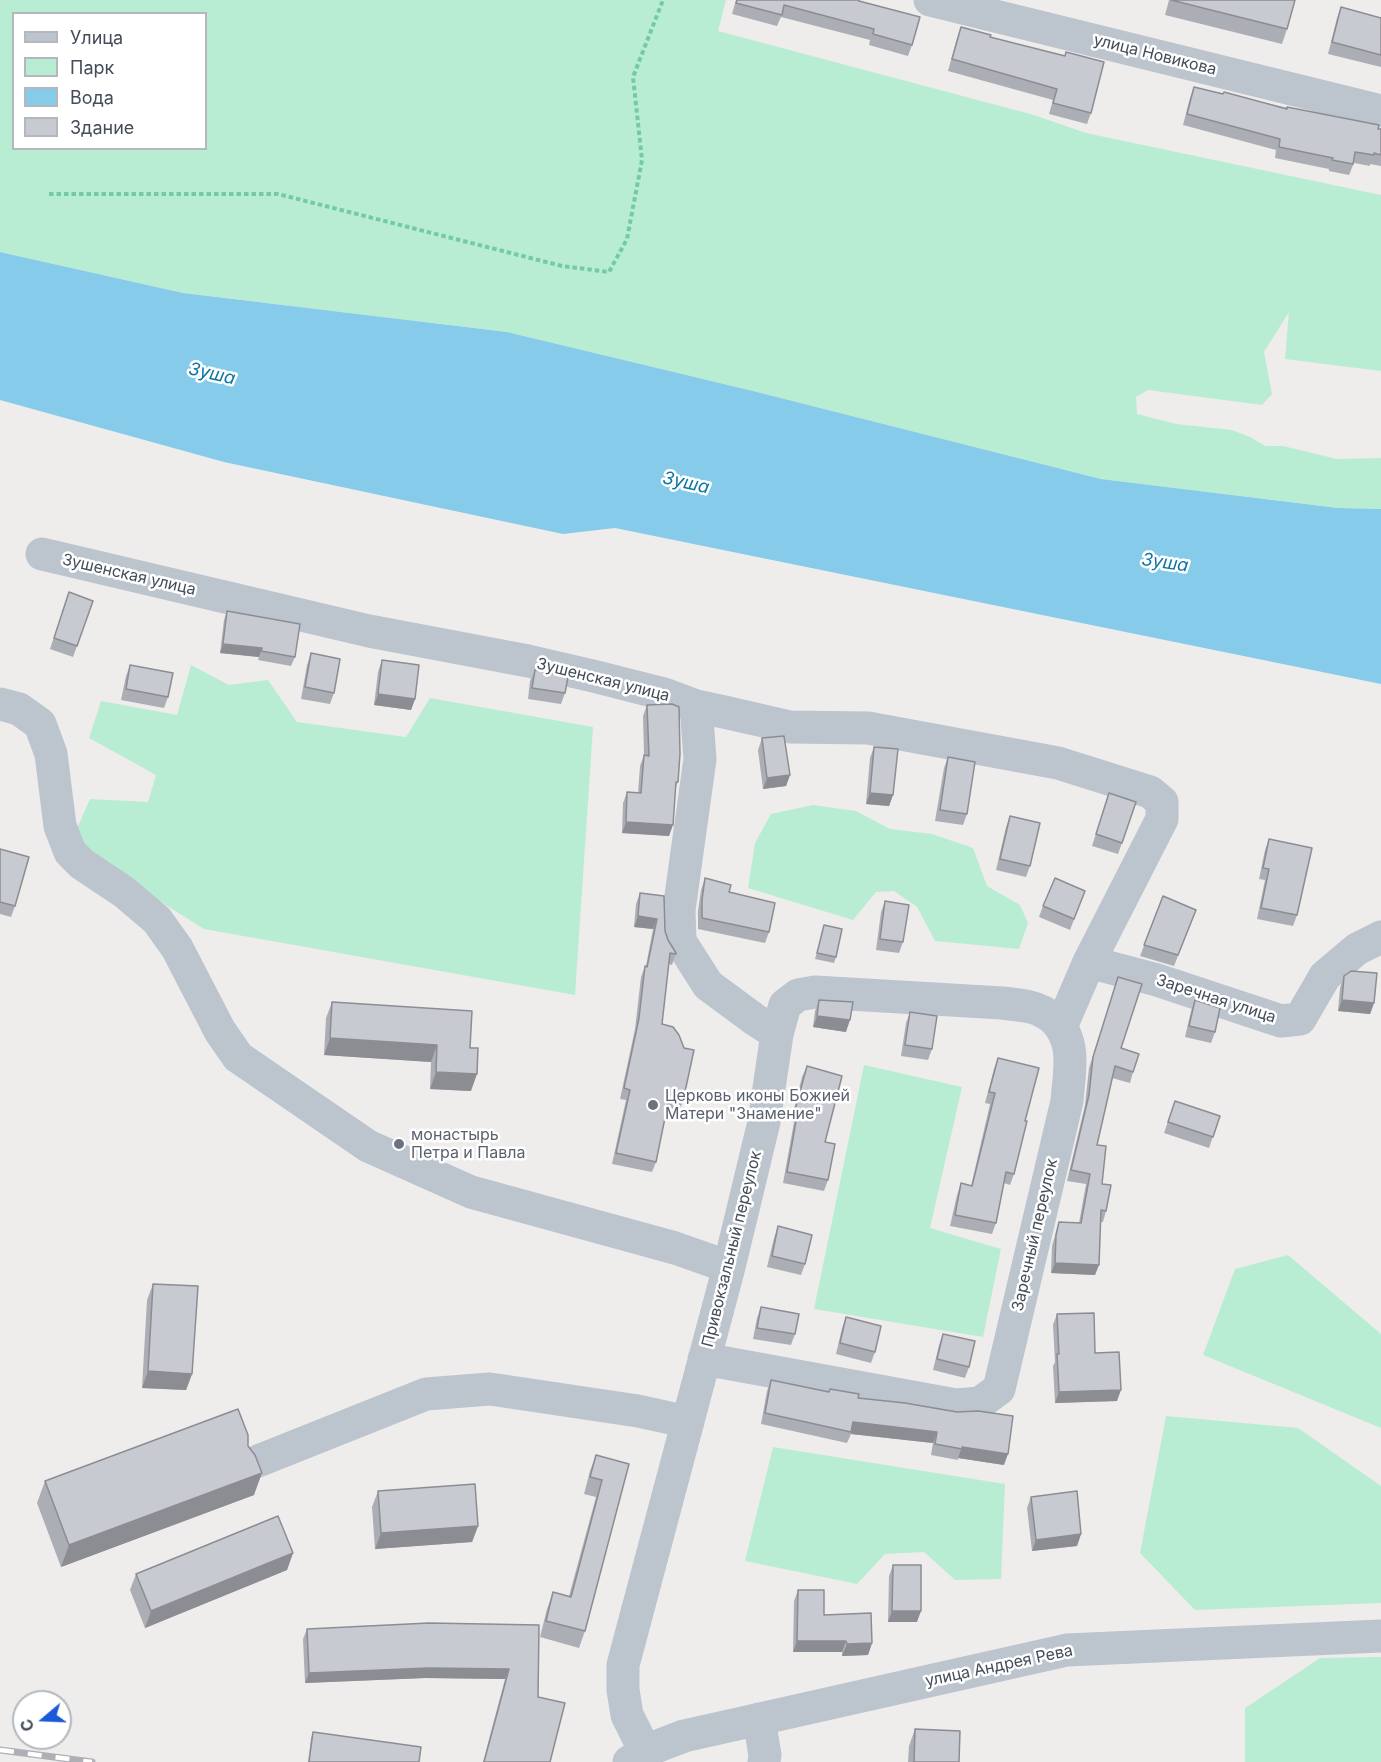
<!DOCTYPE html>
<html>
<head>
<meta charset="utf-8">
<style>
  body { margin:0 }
  #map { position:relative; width:1381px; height:1762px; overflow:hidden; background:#efecec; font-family:Inter,sans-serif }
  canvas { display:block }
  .legend { position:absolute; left:12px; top:12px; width:195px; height:138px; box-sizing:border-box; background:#fff; border:2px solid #b4b8bd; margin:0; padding:8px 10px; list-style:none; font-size:18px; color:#444d59 }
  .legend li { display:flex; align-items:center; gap:12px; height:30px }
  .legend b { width:30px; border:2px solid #b4b8bd }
  .north { position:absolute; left:12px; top:1690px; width:60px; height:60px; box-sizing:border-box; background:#fff; border:2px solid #b4b8bd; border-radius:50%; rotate:251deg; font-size:16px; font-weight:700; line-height:24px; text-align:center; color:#444d59 }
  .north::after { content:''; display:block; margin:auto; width:21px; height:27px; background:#1a5ada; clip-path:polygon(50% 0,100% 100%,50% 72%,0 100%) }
</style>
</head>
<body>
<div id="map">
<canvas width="1381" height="1762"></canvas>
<ul class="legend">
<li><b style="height:8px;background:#bcc4ce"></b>Улица</li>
<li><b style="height:16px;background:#b9edd3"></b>Парк</li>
<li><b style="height:16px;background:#86cbea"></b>Вода</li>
<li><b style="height:16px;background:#c8cad2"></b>Здание</li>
</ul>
<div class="north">С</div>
</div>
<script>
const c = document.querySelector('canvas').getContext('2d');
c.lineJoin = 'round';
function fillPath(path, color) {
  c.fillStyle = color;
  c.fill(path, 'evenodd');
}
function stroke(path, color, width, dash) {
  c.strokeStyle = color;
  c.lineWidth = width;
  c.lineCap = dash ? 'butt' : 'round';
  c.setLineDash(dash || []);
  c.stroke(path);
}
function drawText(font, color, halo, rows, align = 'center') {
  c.font = font + ' Inter,sans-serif';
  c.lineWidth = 5;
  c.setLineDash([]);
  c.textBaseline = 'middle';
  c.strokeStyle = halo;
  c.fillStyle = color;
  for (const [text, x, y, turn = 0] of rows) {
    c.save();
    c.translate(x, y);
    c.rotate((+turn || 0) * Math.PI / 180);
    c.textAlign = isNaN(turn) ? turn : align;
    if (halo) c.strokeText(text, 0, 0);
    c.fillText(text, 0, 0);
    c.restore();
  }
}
fillPath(new Path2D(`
  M0,0H726L718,31L1034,115L1086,133L1381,195V371L1285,359L1289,312L1264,352L1272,394L1262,405L1148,390L1136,397L1137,414L1176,424L1232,430L1250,437L1265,446H1283L1337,459L1381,458V509L1338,508L1101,479L753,391L507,332L183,293L0,252ZM14,14H206V148H14Z
  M191,665L229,685L268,680L297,722L406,737L430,698L593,727L575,995L204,929L94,860L75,833L90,799L148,802L156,775L89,738L101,701L177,715Z
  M813,805L856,811L890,829L932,834L973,848L987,886L1020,905L1028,923L1019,949L935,941L917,907L894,891L876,892L853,920L748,888L755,843L771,814Z
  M864,1065L962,1087L930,1228L1001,1249L983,1337L814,1309Z
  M1288,1255L1381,1334V1428L1203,1355L1235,1269Z
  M1166,1416L1298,1428L1381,1486V1603L1195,1610L1140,1553Z
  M773,1447L1005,1484L1001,1579L955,1580L924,1552L885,1554L857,1584L745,1561Z
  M1381,1657V1762H1245V1708L1320,1658Z`), '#b9edd3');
fillPath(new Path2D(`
  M0,252L183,293L507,332L753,391L1101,479L1338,508L1381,509V684L615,528L563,534L224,462L0,400Z`), '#86cbea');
stroke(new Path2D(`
  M49,194H278L562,266L609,272L627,239L642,160L633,77L663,0`), '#72caa8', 4, [4.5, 3]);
stroke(new Path2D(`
  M930,0L1381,111
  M42,554L369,631L528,661L593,676L664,694L696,706L724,712L790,727L868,728L1058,763L1150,792L1162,802V819L1089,962L1061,1027
  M0,704L19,709L40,724L51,754L60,826L70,852L82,864L124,892L157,920L177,948L220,1031L238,1057L368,1146L471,1192L675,1248L729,1267
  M696,706L700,759L679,910L680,941L708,985L754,1019L777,1034
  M1089,962L1157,980L1281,1021L1300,1019L1325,976L1357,949L1381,937
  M258,1461L426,1394L490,1389L638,1411L688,1422
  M759,1719L765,1755L764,1762
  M645,1751L627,1715L623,1690V1665L729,1267L764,1122L777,1034L785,1005L798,995L815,992L1002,1003C1011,1004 1021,1005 1030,1007C1039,1009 1048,1014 1055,1020C1077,1043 1069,1072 1067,1101L999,1389L980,1403L956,1405L704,1359
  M629,1762L645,1751L684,1736L1067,1650L1381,1636`), '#bcc4ce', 33);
const rail = new Path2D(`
  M0,1750L92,1762`);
stroke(rail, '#aeb0b6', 7);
stroke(rail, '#fff', 4.5, [14]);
fillPath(new Path2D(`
  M736,0H859V1L912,45L908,56L869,45L870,40L781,17L777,26L732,14Z
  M1169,0H1295L1287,29L1282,44L1165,15Z
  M1341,7L1381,18V67L1328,54L1337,18Z
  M961,27L990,37L1091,113L1087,124L1049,114L1053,100L948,71L957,38Z
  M1194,87L1381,129V166L1370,164V166L1354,163L1349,175L1329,171V169L1275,158L1276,150L1183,125L1190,98Z
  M69,592L93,601L73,657L50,649Z
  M227,611L295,657L291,666L258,660L259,657L220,653L224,620Z
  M311,653L334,693L330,704L301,699L307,665Z
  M382,660L415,699L411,710L374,705L378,672Z
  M130,665L168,697L164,708L121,700L126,676Z
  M535,670L565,693L561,704L528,699L530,681Z
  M647,705L678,782L675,788L669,836L622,833L623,803L627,792L638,793L640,766L644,755L643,716Z
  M762,738L790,775L786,786L763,789L758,750Z
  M874,747L893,795L889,806L866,804L870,758Z
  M948,757L967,814L963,825L935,821L944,768Z
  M1105,805L1122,843L1118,854L1092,846Z
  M1010,816L1030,866L1026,877L996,870L1006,827Z
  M1269,839L1297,915L1293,926L1257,919L1265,880L1259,879L1265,850Z
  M0,849L15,906L11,917L0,914Z
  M705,878L769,932L765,943L698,929V911L701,890Z
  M1085,891L1070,930L1039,917L1043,906Z
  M640,893L665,931L668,940L676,953L672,965L669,964L662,1024L683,1101L679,1112L667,1109L656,1162L652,1172L612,1164L626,1100L620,1099L635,1029L641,977L645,966H646L653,929L634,927L636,904Z
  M1163,896L1196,910L1174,966L1140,956Z
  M885,901L903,942L899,953L876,950L881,912Z
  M824,925L836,957L834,963L815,959Z
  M1344,976L1374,1003L1370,1014L1338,1011L1340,988Z
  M1118,977L1121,1048L1133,1072L1130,1083L1112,1078L1097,1145L1102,1184L1106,1211L1103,1222H1101L1095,1275L1051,1273L1052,1246L1059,1222L1079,1223L1086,1184L1067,1181L1085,1105L1089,1068Z
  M819,1000L846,1032L813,1027L815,1011Z
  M1195,1000L1215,1032L1211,1043L1185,1037L1191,1011Z
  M332,1002L470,1048L471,1091L430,1089L431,1062L324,1055L326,1018Z
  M910,1012L932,1049L928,1060L901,1056L906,1023Z
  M998,1058L1025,1121L1014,1174L1010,1185L1004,1183L996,1223L992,1234L950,1226L957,1195L961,1183L971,1186L990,1104L985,1103L994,1069Z
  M807,1066L825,1142L828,1180L824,1191L783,1183L794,1122L791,1121L802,1077Z
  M1175,1101L1220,1116L1209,1148L1164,1133Z
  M778,1226L805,1264L801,1275L767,1267L774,1238Z
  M153,1284L192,1374L186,1390L142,1388L147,1300Z
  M761,1307L795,1334L791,1345L753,1339L757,1318Z
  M1057,1314L1095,1353L1117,1401L1055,1403L1053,1366L1055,1362L1053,1325Z
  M846,1317L875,1352L871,1363L836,1354L842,1328Z
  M943,1334L969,1367L965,1378L933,1370L939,1345Z
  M771,1380L858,1398L1004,1465L958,1458V1460L931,1455L933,1443L851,1434L847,1443L761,1424L767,1391Z
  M248,1446L254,1495L61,1567L37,1503L45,1481Z
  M596,1455L629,1464L585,1631L579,1648L540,1637L547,1609L553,1592L569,1596L596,1497L584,1494L590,1471Z
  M378,1491L478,1526L472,1542L375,1549L372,1507Z
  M1031,1497L1081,1534L1077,1546L1032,1551L1027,1508Z
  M293,1553L287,1570L145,1628L130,1590L136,1574Z
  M893,1565L917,1622H888L889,1576Z
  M798,1590L824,1615L872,1643L868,1655L842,1656V1652H793L794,1601Z
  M539,1625L538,1697L550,1762H483L505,1679L425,1678L305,1683L303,1639L307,1629Z
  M915,1729L959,1762H908L909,1746Z
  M313,1732L419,1762H308L311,1738Z`), '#acaeb5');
fillPath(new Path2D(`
  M223,644L262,648L259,657L220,653Z
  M378,694L415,699L411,710L374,705Z
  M790,775L786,786L763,789L767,778Z
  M870,793L893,795L889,806L866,804Z
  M626,822L673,825L669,836L622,833Z
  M638,916L657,919L653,929L634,927Z
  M1342,1000L1374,1003L1370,1014L1338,1011Z
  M817,1016L850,1020L846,1032L813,1027Z
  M330,1038L437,1045L431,1062L324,1055Z
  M436,1072L477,1074L471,1091L430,1089Z
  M1055,1263L1099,1265L1095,1275L1051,1273Z
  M148,1371L192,1374L186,1390L142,1388Z
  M1121,1390L1117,1401L1055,1403L1059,1392Z
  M853,1422L937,1432L933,1443L851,1434Z
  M962,1447L1008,1454L1004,1465L958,1458Z
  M262,1473L254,1495L61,1567L69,1545Z
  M478,1526L472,1542L375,1549L381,1533Z
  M1081,1534L1077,1546L1032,1551L1036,1540Z
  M293,1553L287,1570L145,1628L151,1611Z
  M892,1611H921L917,1622H888Z
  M797,1641H846L842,1652H793Z
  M872,1643L868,1655L842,1656L847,1644Z
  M428,1668L509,1669L505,1679L425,1678L305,1683L309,1673Z`), '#8c8d93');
const building = new Path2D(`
  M737,0H859V1L920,17L912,45L873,34L874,29L784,5L782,15L736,3Z
  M1171,0H1295L1287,29Z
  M1341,7L1381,18V55L1332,42Z
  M961,27L991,35L990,37L1065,56L1066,52L1104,62L1091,113L1053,103L1057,89L952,59Z
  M1194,87L1223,94L1224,92L1287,109V107L1379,125L1378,129H1381V155L1374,153V155L1355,152L1353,164L1332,160L1333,158L1279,147L1280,139L1187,114Z
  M69,592L93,601L77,646L54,638Z
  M227,611L300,624L295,657L261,651L262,648L223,644Z
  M311,653L340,659L334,693L305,687Z
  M382,660L419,665L415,699L378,694Z
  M130,665L173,673L168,697L126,689Z
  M535,670L568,677L565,693L532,688Z
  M672,704L679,707L680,754L678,782H676L673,825L626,822L627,792L641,793L644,755L649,756L647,705Z
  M784,736L790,775L767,778L762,738Z
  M874,747L898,749L893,795L870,793Z
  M948,757L975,762L967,814L940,810Z
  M1109,793L1136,802L1122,843L1096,834Z
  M1010,816L1040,823L1030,866L1000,859Z
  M1269,839L1312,848L1297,915L1261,908L1269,869L1263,868Z
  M0,849L29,857L15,906L0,902Z
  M705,878L731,885L729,892L775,903L769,932L702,918V900Z
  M1055,878L1085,891L1074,919L1043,906Z
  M640,893L664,896L665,931L668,940L676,953V954L670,953L662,1024L673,1027L679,1035L684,1048L694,1050L683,1101L669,1098L656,1162L616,1153L630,1090L624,1088L639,1018L645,966L647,967L657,919L638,916Z
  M1163,896L1196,910L1178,955L1144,945Z
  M885,901L909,905L903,942L880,939Z
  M824,925L842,929L836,957L817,953Z
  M1351,971L1377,973L1374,1003L1342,1000L1344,976Z
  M1118,977L1142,984L1121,1048L1139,1054L1133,1072L1115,1066L1097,1145L1106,1146L1102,1184L1111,1185L1106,1211L1101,1210L1099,1265L1055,1263L1056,1235L1059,1222L1081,1223L1090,1174L1071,1170L1089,1095L1093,1057Z
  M819,1000L853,1002L850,1020L817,1016Z
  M1195,1000L1220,1008L1215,1032L1189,1026Z
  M332,1002L472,1011L470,1048H478L477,1074L436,1072L437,1045L330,1038Z
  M910,1012L937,1016L932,1049L905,1045Z
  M998,1058L1039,1068L1025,1121H1027L1014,1174L1006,1172L996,1223L955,1215L961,1183L972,1186L995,1093L989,1092Z
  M807,1066L842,1076L825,1142L835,1144L828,1180L787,1172L798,1110H795Z
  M1175,1101L1220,1116L1213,1137L1168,1122Z
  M778,1226L812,1235L805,1264L772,1256Z
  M153,1284L198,1286L192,1374L148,1371Z
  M761,1307L799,1314L795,1334L757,1328Z
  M1094,1313L1095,1353L1119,1352L1121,1390L1059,1392L1057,1354H1059L1057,1314Z
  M846,1317L881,1326L875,1352L840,1343Z
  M943,1334L975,1341L969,1367L937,1359Z
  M771,1380L829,1392L830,1389L859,1394L858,1398L905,1403L957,1412L978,1411L1013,1416L1008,1454L962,1447V1449L935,1444L937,1432L853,1422L851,1432L765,1413Z
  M238,1409L248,1435V1446L255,1455L262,1473L69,1545L45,1481Z
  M596,1455L629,1464L585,1631L546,1621L553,1592L571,1597L602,1480L590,1477Z
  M475,1484L478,1526L381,1533L378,1491Z
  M1077,1491L1081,1534L1036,1540L1031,1497Z
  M278,1516L293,1553L151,1611L136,1574Z
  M893,1565H921V1611H892Z
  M798,1590H824V1615L871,1613L872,1643L847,1644L846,1641H797Z
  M429,1623L539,1625L538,1697L565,1703L550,1762H484L509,1669L428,1668L309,1673L307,1629Z
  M915,1729L960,1731L959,1762H914Z
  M313,1732L421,1747L419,1762H309Z`);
fillPath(building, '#c8cad2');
stroke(building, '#8c8d93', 1.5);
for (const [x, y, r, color] of [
  [653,1105,6,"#6b7280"],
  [399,1144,6,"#6b7280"]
]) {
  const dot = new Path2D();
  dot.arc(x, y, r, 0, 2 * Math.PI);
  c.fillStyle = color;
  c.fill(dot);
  stroke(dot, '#fff', 2);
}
drawText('16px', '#444d59', '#fff', [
  ["улица Новикова",1155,55,14],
  ["Зушенская улица",129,575,13],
  ["Зушенская улица",603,680,14],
  ["Заречная улица",1216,999,18],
  ["Заречный переулок",1035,1235,-77],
  ["Привокзальный переулок",732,1249,-76],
  ["улица Андрея Рева",999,1666,-12]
]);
drawText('16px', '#5b616d', '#fff', [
  ["Церковь иконы Божией",665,1096],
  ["Матери \"Знамение\"",665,1114],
  ["монастырь",411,1135],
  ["Петра и Павла",411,1153]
], 'left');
drawText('italic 18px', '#0d74a3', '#fff', [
  ["Зуша",212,374,13],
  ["Зуша",686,483,13],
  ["Зуша",1165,563,8]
]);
</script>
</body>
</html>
